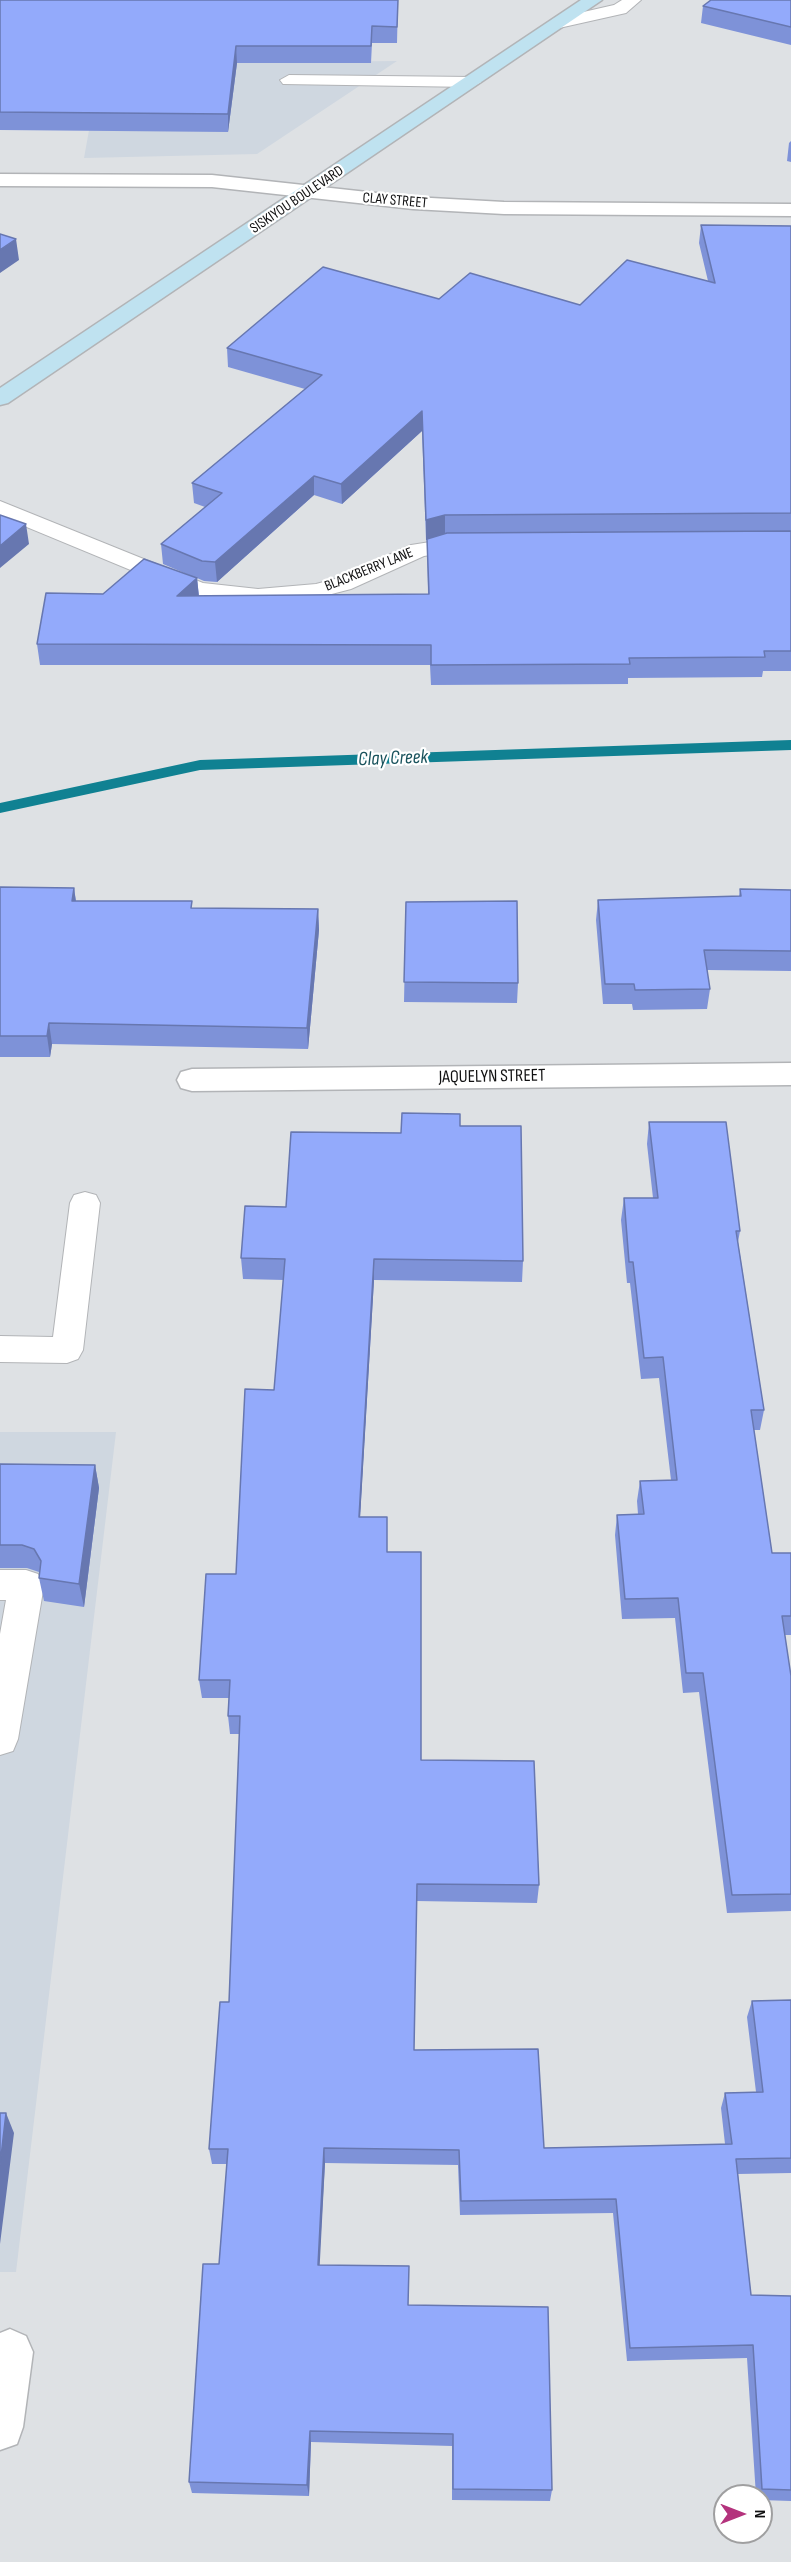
<!DOCTYPE html>
<html>
<head>
<meta charset="utf-8">
<style>
  body { margin:0 }
  #map { position:relative; width:791px; height:2562px; overflow:hidden; background:#dee1e4; font-family:"Sofia Sans Condensed",sans-serif }
  canvas { display:block }
  .north { position:absolute; left:713px; top:2484px; width:60px; height:60px; box-sizing:border-box; background:#fff; border:2px solid #9f9fa0; border-radius:50%; rotate:90deg; font-size:16px; font-weight:700; line-height:24px; text-align:center; color:#101011 }
  .north::after { content:''; display:block; margin:auto; width:21px; height:27px; background:#b4337d; clip-path:polygon(50% 0,100% 100%,50% 72%,0 100%) }
</style>
</head>
<body>
<div id="map">
<canvas width="791" height="2562"></canvas>
<div class="north">N</div>
</div>
<script>
const c = document.querySelector('canvas').getContext('2d');
c.lineJoin = 'round';
function fillPath(path, color) {
  c.fillStyle = color;
  c.fill(path, 'evenodd');
}
function stroke(path, color, width, dash) {
  c.strokeStyle = color;
  c.lineWidth = width;
  c.lineCap = dash ? 'butt' : 'round';
  c.setLineDash(dash || []);
  c.stroke(path);
}
function drawText(font, color, halo, rows, align = 'center') {
  c.font = font + ' "Sofia Sans Condensed",sans-serif';
  c.lineWidth = 4.5;
  c.setLineDash([]);
  c.textBaseline = 'middle';
  c.strokeStyle = halo;
  c.fillStyle = color;
  for (const [text, x, y, turn = 0] of rows) {
    c.save();
    c.translate(x, y);
    c.rotate((+turn || 0) * Math.PI / 180);
    c.textAlign = isNaN(turn) ? turn : align;
    if (halo) c.strokeText(text, 0, 0);
    c.fillText(text, 0, 0);
    c.restore();
  }
}
fillPath(new Path2D(`
  M397,61L257,154L84,158L101,64Z
  M0,1432H116L16,2272H0Z`), '#cfd7e0');
fillPath(new Path2D(`
  M791,740V750L200,770L0,813V803L200,760Z`), '#108192');
const lane = new Path2D(`
  M622,0H641L626,13L559,28L551,23L553,19L614,5Z
  M289,75L472,77L481,82L472,87L283,84L280,80Z
  M0,501L203,583L258,589L316,584L335,579L411,545L468,536L476,538L479,543L476,548L424,556L351,589L324,596L258,603L191,595L0,516Z
  M85,1192L96,1195L100,1203L83,1350L78,1359L67,1363L0,1362V1336L53,1337L70,1203L74,1195Z
  M0,1570H26L38,1574L44,1585L18,1739L13,1751L0,1755V1634L6,1600H0Z`);
const street = new Path2D(`
  M0,174L212,175L413,197L504,202L791,204V216L504,214L413,209L212,187L0,186Z
  M791,1063V1085L192,1091L181,1088L177,1080L181,1072L192,1069Z
  M10,2329L26,2336L33,2352L23,2427L17,2444L0,2450V2333Z`);
const secondary = new Path2D(`
  M581,0H602L8,403L0,405V388Z`);
stroke(lane, '#b2b4b7', 2);
stroke(street, '#b2b4b7', 3);
stroke(secondary, '#b2b4b7', 3);
fillPath(lane, '#fff');
fillPath(street, '#fff');
fillPath(secondary, '#bfe2f0');
fillPath(new Path2D(`
  M0,0H398L397,43H372L371,63H237L228,132L0,130Z
  M791,0V45L701,23L703,6Z
  M791,141V162L787,161L789,143Z
  M701,225L791,226V671H763L762,677L628,678V684L431,685L430,665H40L37,644L103,594L196,578L163,564L161,544L205,507L194,503L192,483L305,389L228,367L227,348L439,299L580,305L708,281L699,243ZM422,431L426,540H427L428,594L199,596L197,578L204,581L217,582L314,495L342,504Z
  M0,887L74,888L76,901L192,908L318,909L319,930L308,1049L52,1044L50,1057H0Z
  M740,889L791,890V971L707,970L710,989L707,1009L633,1010L632,1004H603L596,920L598,900L739,896Z
  M406,902L518,983L517,1003L404,1002Z
  M649,1122L740,1231L738,1242L764,1410L760,1430H754L772,1553H791V1635H785L791,1676V1911L727,1913L699,1692L683,1693L675,1618L622,1619L615,1535L617,1515L638,1514L637,1501L640,1481L671,1480L659,1378L641,1379L630,1283H627L621,1220L624,1198H653L647,1144Z
  M460,1126L523,1261L522,1282L374,1280L360,1517L387,1552L421,1760L539,1885L537,1903L416,1901L414,2050L544,2148L725,2144L721,2108L725,2093L756,2092L747,2017L752,2001L791,2000V2173L738,2174L751,2295L791,2296V2501L761,2500V2496H756L747,2358L627,2361L613,2213L460,2215L458,2165L325,2163L319,2265L408,2305L552,2490L550,2501L452,2500V2446L311,2442L309,2496L192,2493L189,2482L219,2264L227,2164H212L209,2149L229,2002L240,1734H230L228,1716L229,1698H202L199,1680L236,1574L274,1390L284,1280L243,1279L241,1258L286,1207L401,1133Z
  M0,1464L95,1465L99,1488L84,1607L44,1601L39,1578V1572L27,1568H0Z`), '#7e92d8');
fillPath(new Path2D(`
  M236,46L237,63L228,132V114Z
  M16,239L19,260L0,273V250Z
  M422,411V431L342,504L341,484Z
  M314,476V495L217,582L215,562Z
  M445,515V535L426,540V520Z
  M26,524L29,544L0,568V546Z
  M197,578L199,598L177,596Z
  M74,888L77,910L72,901Z
  M318,909L319,930L308,1049L307,1028Z
  M49,1023L52,1044L50,1057L47,1036Z
  M374,1259V1280L359,1536V1517Z
  M95,1465L99,1488L84,1607L79,1584Z
  M6,2113L14,2133L0,2244V2165Z
  M324,2148L325,2163L319,2279L318,2265Z
  M310,2431L311,2442L309,2496L307,2485Z`), '#6777b0');
const building = new Path2D(`
  M0,0H398L397,27L372,26L371,46H236L228,114L0,112Z
  M711,0H791V27L703,6Z
  M701,225L791,226V513L445,515L426,520L422,411L341,484L314,476L215,562L202,561L161,544L222,493L192,483L322,375L227,348L323,267L439,299L470,273L580,305L627,260L715,283Z
  M0,234L16,239L0,250Z
  M0,515L26,524L0,546Z
  M791,531V651H764L765,657L629,658L630,664L431,665V645L37,644L46,593L103,594L144,559L197,578L177,596L429,594L427,539L447,533Z
  M0,887L74,888L72,901H192L191,908L318,909L307,1028L49,1023L47,1036H0Z
  M740,889L791,890V951L704,950L710,989L635,990L634,984H605L598,900L741,896Z
  M517,901L518,983L404,982L406,902Z
  M402,1113L460,1114V1126H521L523,1261L374,1259L359,1517H387V1552H421V1760L534,1761L539,1885L417,1884L414,2050L538,2049L544,2148L732,2144L725,2093L763,2092L752,2001L791,2000V2158L736,2159L751,2295L791,2296V2490L762,2489L753,2345L630,2348L616,2199L461,2201L459,2150L324,2148L318,2265L409,2266L408,2305L548,2307L552,2490L453,2489V2434L310,2431L307,2485L189,2482L203,2264H219L228,2149H209L220,2002H229L240,1716H228L230,1680H199L206,1574H236L245,1389L274,1390L285,1259L241,1258L245,1206L286,1207L291,1132L401,1133Z
  M649,1122H726L740,1231H736L764,1410H751L772,1553H791V1616H782L791,1676V1894L732,1895L703,1673H686L678,1598L625,1599L617,1515L644,1514L640,1481L677,1480L663,1357L644,1358L633,1262H629L624,1198H658Z
  M0,1464L95,1465L79,1584L39,1578L41,1561L34,1549L22,1545H0Z
  M0,2113H6L0,2165Z`);
fillPath(building, '#93aafb');
stroke(building, '#6777b0', 1.5);
drawText('15px', '#101011', '#fff', [
  ["SISKIYOU BOULEVARD",297,200,-34],
  ["CLAY STREET",395,201,5],
  ["BLACKBERRY LANE",369,570,-22]
]);
drawText('18px', '#101011', '#fff', [
  ["JAQUELYN STREET",492,1077,-1]
]);
drawText('italic 20px', '#19525c', '#fff', [
  ["Clay Creek",393,759,-2]
]);
</script>
</body>
</html>
